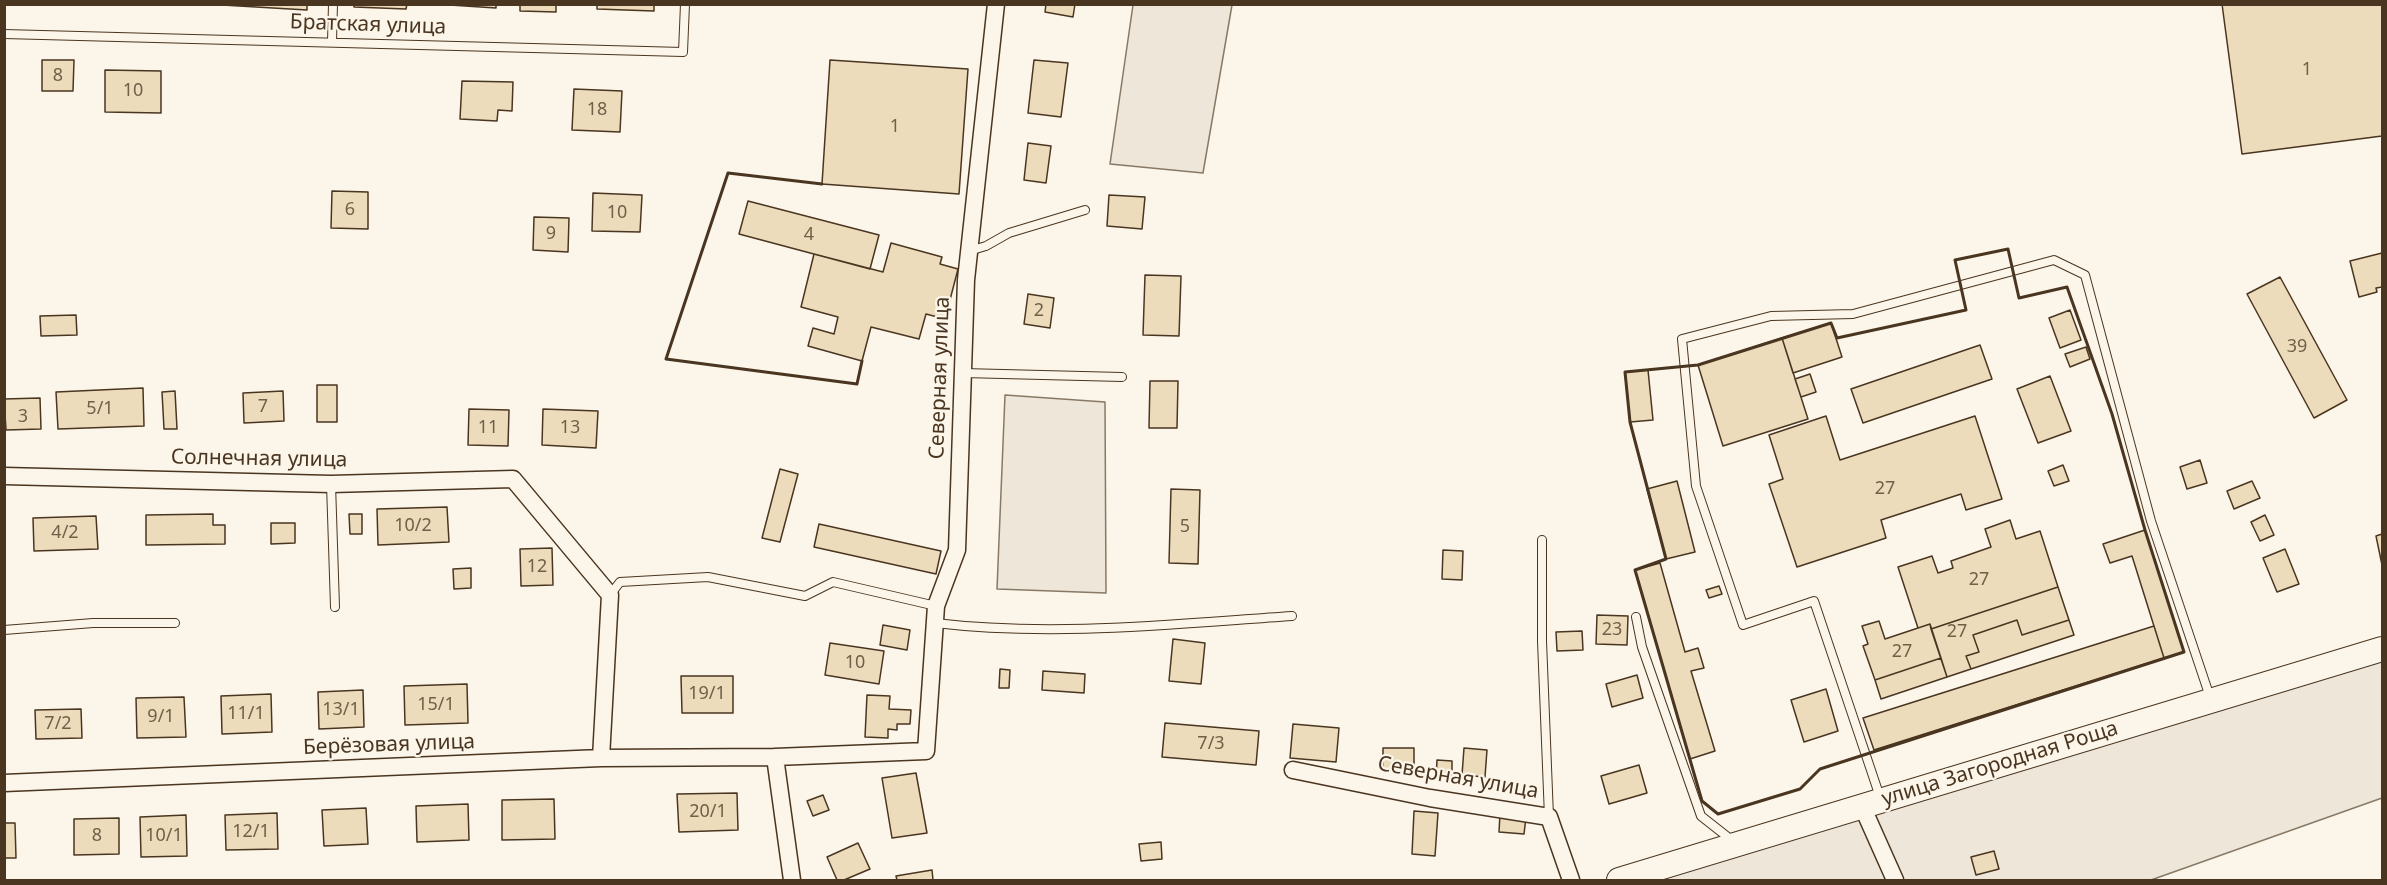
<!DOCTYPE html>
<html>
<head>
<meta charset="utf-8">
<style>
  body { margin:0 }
  #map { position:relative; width:2387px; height:885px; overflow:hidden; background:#fbf6e9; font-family:"Noto Sans",sans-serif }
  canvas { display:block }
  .frame { position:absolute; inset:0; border:6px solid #4a3520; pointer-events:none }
</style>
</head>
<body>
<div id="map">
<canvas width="2387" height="885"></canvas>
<div class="frame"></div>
</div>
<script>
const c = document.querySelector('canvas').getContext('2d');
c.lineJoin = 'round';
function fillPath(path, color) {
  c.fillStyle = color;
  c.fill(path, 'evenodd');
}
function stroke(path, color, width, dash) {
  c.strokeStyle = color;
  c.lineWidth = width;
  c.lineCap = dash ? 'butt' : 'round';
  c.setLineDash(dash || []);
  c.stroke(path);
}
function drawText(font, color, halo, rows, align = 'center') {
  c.font = font + ' "Noto Sans",sans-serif';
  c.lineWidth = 4.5;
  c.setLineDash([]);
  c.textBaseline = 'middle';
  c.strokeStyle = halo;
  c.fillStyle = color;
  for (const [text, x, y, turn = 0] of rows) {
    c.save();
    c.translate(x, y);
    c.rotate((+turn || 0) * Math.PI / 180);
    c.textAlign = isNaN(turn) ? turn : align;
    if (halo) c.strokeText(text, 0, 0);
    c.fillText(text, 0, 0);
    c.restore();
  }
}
const green = new Path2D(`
  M1133,5H1232L1203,173L1110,164Z
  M1005,395L1105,402L1106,593L997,589Z
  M2382,649V798L2151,880H1624Z`);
fillPath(green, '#ede6d9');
stroke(green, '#887966', 1.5);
const building = new Path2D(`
  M205,4H307V10Z
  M354,4H407L406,9L354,7Z
  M434,4H496V8Z
  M520,4H556V12L520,11Z
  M597,4H654V11L597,9Z
  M1046,4H1075L1073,17L1045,12Z
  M2222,4H2382V136L2242,154Z
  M42,60H74L73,91H42Z
  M830,60L968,69L959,194L822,184Z
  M1034,60L1068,63L1061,117L1028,113Z
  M105,70L161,71V113L105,112Z
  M462,81L513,82L512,111L498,110L497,121L460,119Z
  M574,89L622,91L620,132L572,130Z
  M1028,143L1051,146L1046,183L1024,180Z
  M332,191L368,192V229L331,228Z
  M593,193L642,195L640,232L592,231Z
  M1109,195L1145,197L1142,229L1107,226Z
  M748,201L879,235L870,269L739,234Z
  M534,217L569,218L568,252L533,250Z
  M891,243L942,257L940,264L958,269L945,319L926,314L919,339L871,327L862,361L808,346L813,328L834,334L838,317L801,307L814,254L883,272Z
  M2382,253V287L2376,288L2377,292L2359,297L2350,261Z
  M1145,275L1181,276L1179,336L1143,335Z
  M2280,277L2347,400L2314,418L2247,294Z
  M1028,294L1054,298L1050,328L1024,324Z
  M2070,310L2081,340L2060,348L2049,318Z
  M76,315L77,335L41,336L40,316Z
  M1831,323L1842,357L1793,373L1782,338Z
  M1782,338L1808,419L1723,446L1698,365Z
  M1980,345L1992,379L1863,423L1851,389Z
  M2086,347L2090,359L2070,367L2065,354Z
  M1648,370L1653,420L1630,422L1625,372Z
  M1810,374L1816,392L1801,397L1795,379Z
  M2050,376L2071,431L2038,443L2017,389Z
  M1150,381H1178L1177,428H1149Z
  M317,385H337V422H317Z
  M143,388L144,426L58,429L56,392Z
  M175,391L177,429H164L162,392Z
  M283,391L284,421L244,423L243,393Z
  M40,398L41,429L6,430L4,399Z
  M469,409L509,410L508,446L468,445Z
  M543,409L598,411L596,448L542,445Z
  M1826,416L1840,460L1975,416L2002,499L1966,510L1961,494L1881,520L1886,538L1797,567L1769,484L1783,479L1769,435Z
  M2200,460L2207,483L2187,489L2180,467Z
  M2063,465L2069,481L2054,486L2048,471Z
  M780,469L798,474L780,542L762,538Z
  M1677,481L1695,552L1666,559L1647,489Z
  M2252,481L2260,498L2234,509L2227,491Z
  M1171,489L1200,490L1198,564L1169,563Z
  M447,507L449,542L378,545L377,509Z
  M213,514V525H225V544L146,545V515Z
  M349,514H362V534H350Z
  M2265,515L2274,535L2260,541L2251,522Z
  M96,516L98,549L34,551L33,518Z
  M2010,520L2016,539L2040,531L2058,587L1931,629L1930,624L1918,628L1898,567L1932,556L1938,573L1953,568L1951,561L1991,547L1985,529Z
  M271,523H295V543L271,544Z
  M819,524L941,551L936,574L814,547Z
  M2145,530L2184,652L2164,658L2132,556L2110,563L2103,544Z
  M2382,534V565L2376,536Z
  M552,548L553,585L521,586L520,549Z
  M2285,549L2299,584L2277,592L2263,558Z
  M1443,550L1463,551L1462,580L1442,579Z
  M1660,563L1685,652L1698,648L1704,668L1691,671L1715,751L1690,759L1635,570Z
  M471,568V588L454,589L453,569Z
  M1719,586L1722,594L1709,598L1706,590Z
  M2058,587L2069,620L2022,635L2017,620L1973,635L1979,652L1966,656L1971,669L1947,677L1931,629Z
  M1597,615L1628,616L1627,645L1596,644Z
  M2017,620L2022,635L2069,620L2074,635L1971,669L1966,656L1979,652L1973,635Z
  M1879,621L1885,639L1930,624L1941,658L1875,680L1863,646L1868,644L1862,626Z
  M883,625L910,630L907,650L880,645Z
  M2154,626L2164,658L1874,750L1863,718Z
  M1582,631L1583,650L1557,651L1556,632Z
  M1173,639L1205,643L1201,684L1169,681Z
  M830,643L884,651L879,684L825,675Z
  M1941,658L1947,677L1881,699L1875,680Z
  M1000,669L1010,670L1009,688H999Z
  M1043,671L1085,674L1084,693L1042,690Z
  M1637,675L1643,698L1612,707L1606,684Z
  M681,676H733V713H682Z
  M467,684L468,723L405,725L404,686Z
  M1826,689L1838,731L1804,742L1791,700Z
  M363,690L364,727L319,729L318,692Z
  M271,694L272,732L222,734L221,696Z
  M867,695L890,696L889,709L911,710L910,724H897V730L888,729V738L865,737Z
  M184,697L186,737L137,738L136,698Z
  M81,709L82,738L36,739L35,710Z
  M1165,723L1259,731L1256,765L1162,757Z
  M1293,724L1339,728L1336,762L1290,758Z
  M1383,748H1414V771H1383Z
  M1464,748L1487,750L1485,777L1462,775Z
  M1437,760L1452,761V778H1436Z
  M1639,765L1647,793L1609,804L1601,776Z
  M916,773L927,833L892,838L882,778Z
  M737,793L738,830L679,832L677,794Z
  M823,795L829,810L813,816L807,801Z
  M554,799L555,839L502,840V800Z
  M468,804L469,840L417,842L416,806Z
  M366,808L368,844L324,846L322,810Z
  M1414,811L1438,813L1435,856L1412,854Z
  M277,813L278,849L226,850L225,815Z
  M1500,814L1526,817L1524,834L1499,832Z
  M186,815L187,856L141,857L140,817Z
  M119,818V854L74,855V819Z
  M4,823H15L16,858H4Z
  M1161,842L1162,859L1141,861L1139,844Z
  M858,843L870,869L844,880H837L827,857Z
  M1994,851L1999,869L1976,875L1971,857Z
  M932,870L933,880H897L896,876Z`);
fillPath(building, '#ecdcbc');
stroke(building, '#4a3520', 1.5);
const lane = new Path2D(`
  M4,34L683,52L685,4
  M332,42L333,4
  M969,251L986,246L1009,233L1085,210
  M963,373L1122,377
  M331,484L335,607
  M1542,540V641L1549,817
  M610,595L620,582L708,577L805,596L833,582L936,606
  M1636,617L1642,647L1701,816L1734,842
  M935,623C1053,637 1173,624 1292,616
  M4,630L93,623H175
  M1881,800L1814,601L1743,625L1696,486L1682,339L1771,316L1853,314L2054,260L2085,275L2151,521L2211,700`);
const street = new Path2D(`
  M4,476L331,484L513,479L610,595L601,758
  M775,757L792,880
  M1293,770L1430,798L1549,817L1571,880
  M4,783L601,758L775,757L926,751L936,606L957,550L966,280L996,4
  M1862,806L1895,880`);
const secondary = new Path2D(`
  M1619,880L2382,649`);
stroke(lane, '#4a3520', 10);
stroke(street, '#4a3520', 19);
stroke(secondary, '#4a3520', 26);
stroke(lane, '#fbf6e9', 8);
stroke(street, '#fbf6e9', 16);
stroke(secondary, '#fbf6e9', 24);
stroke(new Path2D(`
  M822,184L728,173L666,359L857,384L862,361
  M2008,249L2019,298L2067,287L2112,414L2145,530L2184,652L1820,769L1800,789L1718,814L1702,801L1635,570L1666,559L1630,422L1625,372L1698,365L1831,323L1837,338L1966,310L1955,260Z`), '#4a3520', 3);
drawText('18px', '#725f47', null, [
  ["1",2307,70],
  ["8",58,76],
  ["10",133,91],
  ["18",597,110],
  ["1",895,127],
  ["6",350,210],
  ["10",617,213],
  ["9",551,234],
  ["4",809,235],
  ["2",1039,311],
  ["39",2297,347],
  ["7",263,407],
  ["5/1",100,409],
  ["3",23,417],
  ["11",488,428],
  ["13",570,428],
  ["27",1885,489],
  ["10/2",413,526],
  ["5",1185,527],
  ["4/2",65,533],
  ["12",537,567],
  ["27",1979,580],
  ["23",1612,630],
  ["27",1957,632],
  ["27",1902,652],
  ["10",855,663],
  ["19/1",707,694],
  ["15/1",436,705],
  ["13/1",341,710],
  ["11/1",246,714],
  ["9/1",161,717],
  ["7/2",58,724],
  ["7/3",1211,744],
  ["20/1",708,812],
  ["12/1",251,832],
  ["8",97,836],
  ["10/1",164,836]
]);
drawText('21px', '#4a3520', '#fbf6e9', [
  ["Братская улица",368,25,2],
  ["Северная улица",940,378,-88],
  ["Солнечная улица",259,459,1],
  ["Берёзовая улица",389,745,-2],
  ["улица Загородная Роща",2000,764,-17],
  ["Северная улица",1458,778,10]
]);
</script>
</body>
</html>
